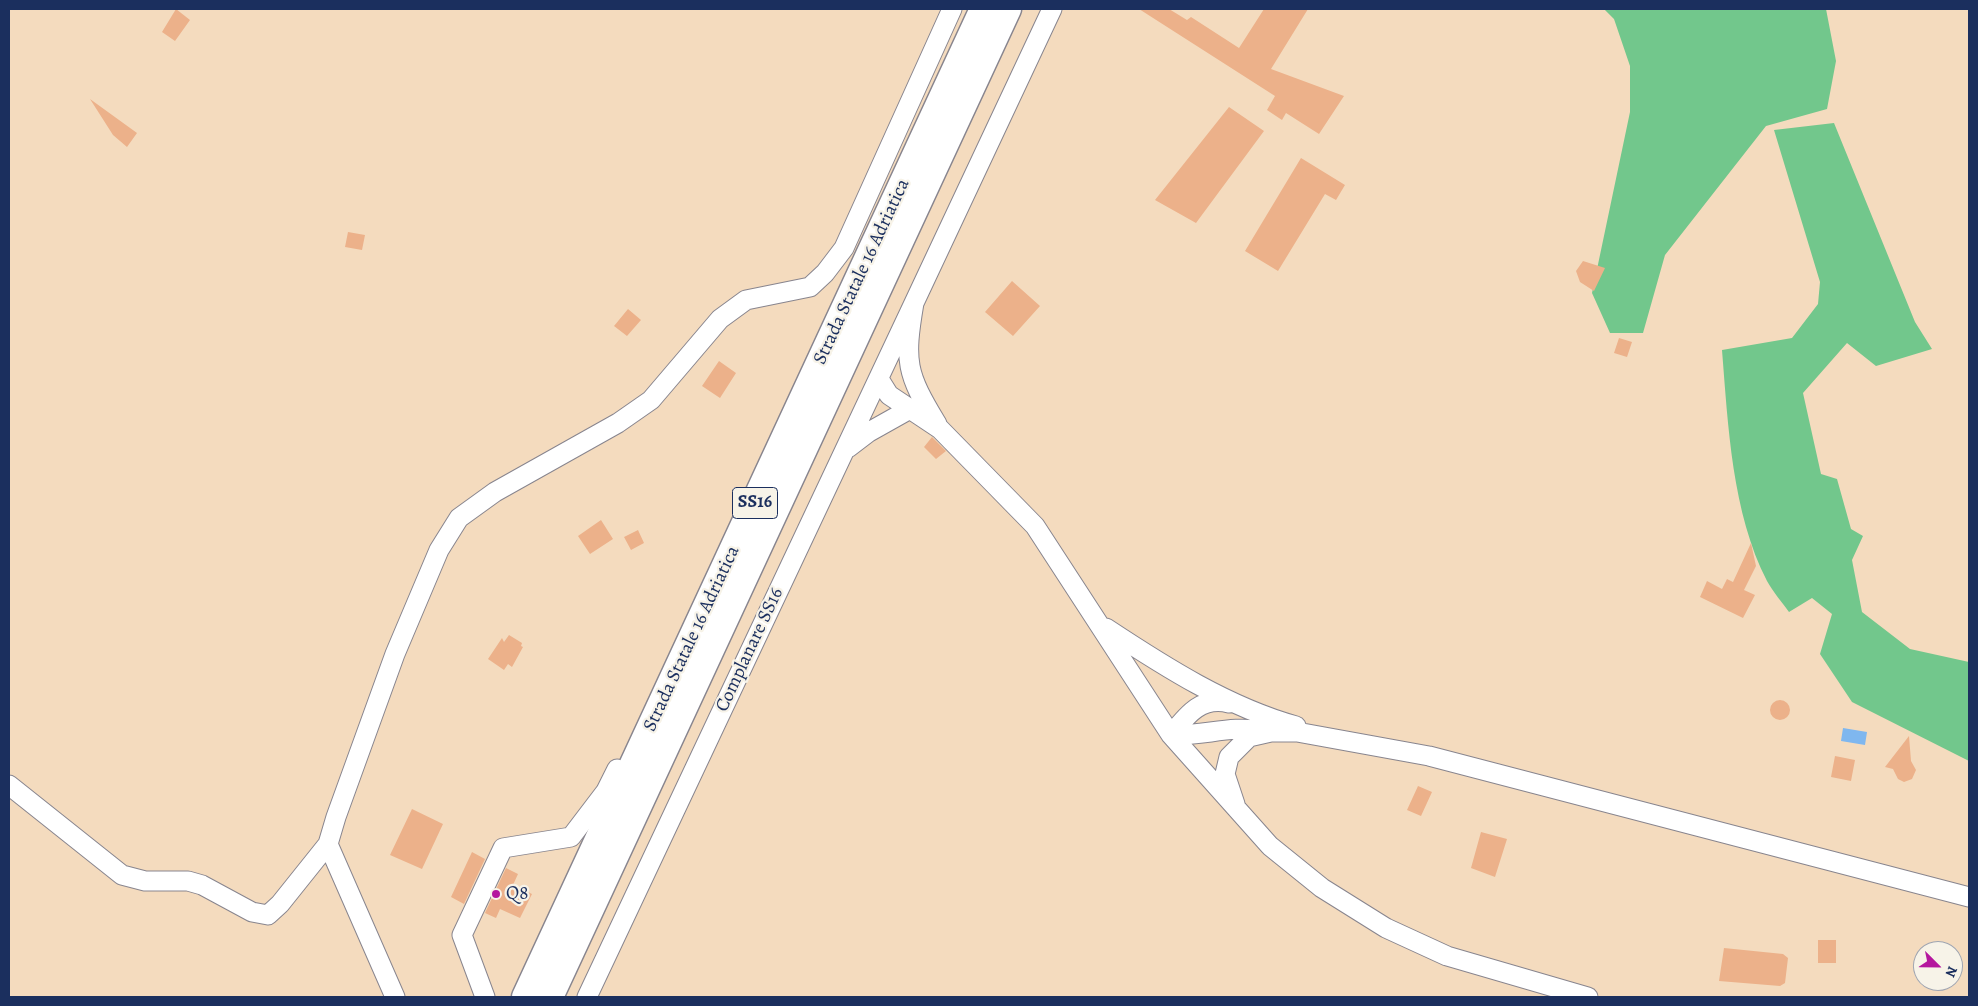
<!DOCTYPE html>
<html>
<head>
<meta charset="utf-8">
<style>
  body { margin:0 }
  #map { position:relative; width:1978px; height:1006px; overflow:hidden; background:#f4dbbe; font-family:Alegreya,serif }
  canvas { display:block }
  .frame { position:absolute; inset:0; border:10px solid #1b2f5e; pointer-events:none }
  .north { position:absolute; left:1913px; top:941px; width:50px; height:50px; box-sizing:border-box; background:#f7f3e8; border:1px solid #9fa5b1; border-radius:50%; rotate:113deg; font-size:14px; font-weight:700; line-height:20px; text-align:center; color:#1b2f5e }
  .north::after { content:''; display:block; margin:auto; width:18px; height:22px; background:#b5179e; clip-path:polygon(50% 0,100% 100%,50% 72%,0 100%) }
</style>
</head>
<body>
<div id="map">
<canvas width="1978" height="1006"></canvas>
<div class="frame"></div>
<div class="north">N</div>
</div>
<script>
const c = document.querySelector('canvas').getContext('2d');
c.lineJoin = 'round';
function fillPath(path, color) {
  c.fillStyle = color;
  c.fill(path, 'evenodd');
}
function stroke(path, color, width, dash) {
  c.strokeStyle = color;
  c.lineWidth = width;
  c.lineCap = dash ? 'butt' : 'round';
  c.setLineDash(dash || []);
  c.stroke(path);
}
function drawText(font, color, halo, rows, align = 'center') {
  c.font = font + ' Alegreya,serif';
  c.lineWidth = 4.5;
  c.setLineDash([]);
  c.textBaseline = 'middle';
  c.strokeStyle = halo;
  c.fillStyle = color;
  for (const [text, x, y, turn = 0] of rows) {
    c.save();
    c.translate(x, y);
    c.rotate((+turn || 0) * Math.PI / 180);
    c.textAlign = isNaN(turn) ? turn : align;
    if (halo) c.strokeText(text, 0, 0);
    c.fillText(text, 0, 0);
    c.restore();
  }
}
fillPath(new Path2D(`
  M1604,9H1826L1836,61L1827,109L1766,126L1665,255L1643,333H1610L1592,293L1630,112V66L1614,19Z
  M1834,123L1915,322L1932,349L1876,366L1847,343L1803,393L1821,474L1837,479L1851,529L1863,536L1852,560L1862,612L1910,649L1969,662V761L1852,702L1820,654L1832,614L1812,598L1789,612C1782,602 1773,592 1767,581C1732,513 1728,425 1722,350L1792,338L1818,304L1820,282L1774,130Z`), '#72c78c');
fillPath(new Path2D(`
  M1843,728L1867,732L1865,745L1841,741Z`), '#7fb7ef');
fillPath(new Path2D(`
  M176,9L190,20L175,41L162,32Z
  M1139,9H1169L1187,20L1191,17L1239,48L1264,9H1308L1271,69L1344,96L1319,134L1286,113L1282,120L1267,110L1275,96Z
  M90,99L137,133L127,147L113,135Z
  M1229,107L1264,131L1196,223L1155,200Z
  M1301,158L1345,185L1336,200L1325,194L1278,271L1245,251Z
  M348,232L365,235L362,250L345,247Z
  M1583,261L1605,268L1594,291L1580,282L1576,271Z
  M1012,281L1040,306L1013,336L985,312Z
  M628,309L641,320L627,336L614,326Z
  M1619,338L1632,342L1627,357L1614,353Z
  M719,361L736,373L720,398L702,386Z
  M932,437L946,451L936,459L924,447Z
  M601,520L613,539L590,554L578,536Z
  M638,530L644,543L631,550L624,537Z
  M1751,543L1756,566L1744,590L1755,595L1743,618L1700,597L1707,581L1722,589L1727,579L1733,582Z
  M509,635L522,643L521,646L523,647L512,667L508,664L504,670L488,659L502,638L504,642Z
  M1770 710a10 10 0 1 1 20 0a10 10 0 1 1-20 0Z
  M1909,736L1911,761L1916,770L1912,779L1904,782L1898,779L1893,769L1885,767Z
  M1835,756L1855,760L1851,781L1831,777Z
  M1418,786L1432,792L1421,816L1407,810Z
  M412,809L443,824L422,869L390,855Z
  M1481,832L1507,839L1495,877L1471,868Z
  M472,852L485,859L464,904L451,897Z
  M506,868L518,874L513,885L532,894L520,918L500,909L496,918L485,913Z
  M1818,940H1836V963H1818Z
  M1724,948L1783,954L1788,958L1785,983L1780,986L1719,981Z`), '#ecb18a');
const minor = new Path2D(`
  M879,379L889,395L940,429L1035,526L1171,735L1270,846L1322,888L1386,928L1447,956L1588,997
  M937,424C906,373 904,362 914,303L1052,9
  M848,448L869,432L910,409
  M1106,628C1165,667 1228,707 1296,726
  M1171,735C1206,736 1229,725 1264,731
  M1171,735C1187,715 1201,696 1229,703
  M9,785L122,875L145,881H188L202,885L252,912L268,915L280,904L328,844
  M1235,804L1225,774L1229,757L1249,737L1271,732H1297L1429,756L1969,897
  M395,997L328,844L336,817L395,654L439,550L459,518L495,492L618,423L651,400L720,319L746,300L810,287L825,273L844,248L952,9
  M485,997L462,935L503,848L571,837L606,791L617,769
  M587,997L914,303`);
const highway = new Path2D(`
  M525,997L983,9
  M550,997L1008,9`);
stroke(minor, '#88858e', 21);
stroke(highway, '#88858e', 29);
stroke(minor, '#fff', 19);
stroke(highway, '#fff', 26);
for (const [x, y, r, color] of [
  [496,894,5,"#b5179e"]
]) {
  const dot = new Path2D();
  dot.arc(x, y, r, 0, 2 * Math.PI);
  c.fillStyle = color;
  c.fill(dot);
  stroke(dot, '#f7f3e8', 2);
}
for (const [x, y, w] of [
  [755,503,45]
]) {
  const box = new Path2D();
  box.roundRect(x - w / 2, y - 15.5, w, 31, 4);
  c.fillStyle = '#f7f3e8';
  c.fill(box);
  stroke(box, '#1b2f5e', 1);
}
drawText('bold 18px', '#1b2f5e', null, [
  ["SS16",755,503]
]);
drawText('19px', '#1b2f5e', '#f7f3e8', [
  ["Strada Statale 16 Adriatica",862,272,-65],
  ["Strada Statale 16 Adriatica",692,639,-65],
  ["Complanare SS16",750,650,-65]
]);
drawText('19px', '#1b2f5e', '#f7f3e8', [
  ["Q8",506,894]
], 'left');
</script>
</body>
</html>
